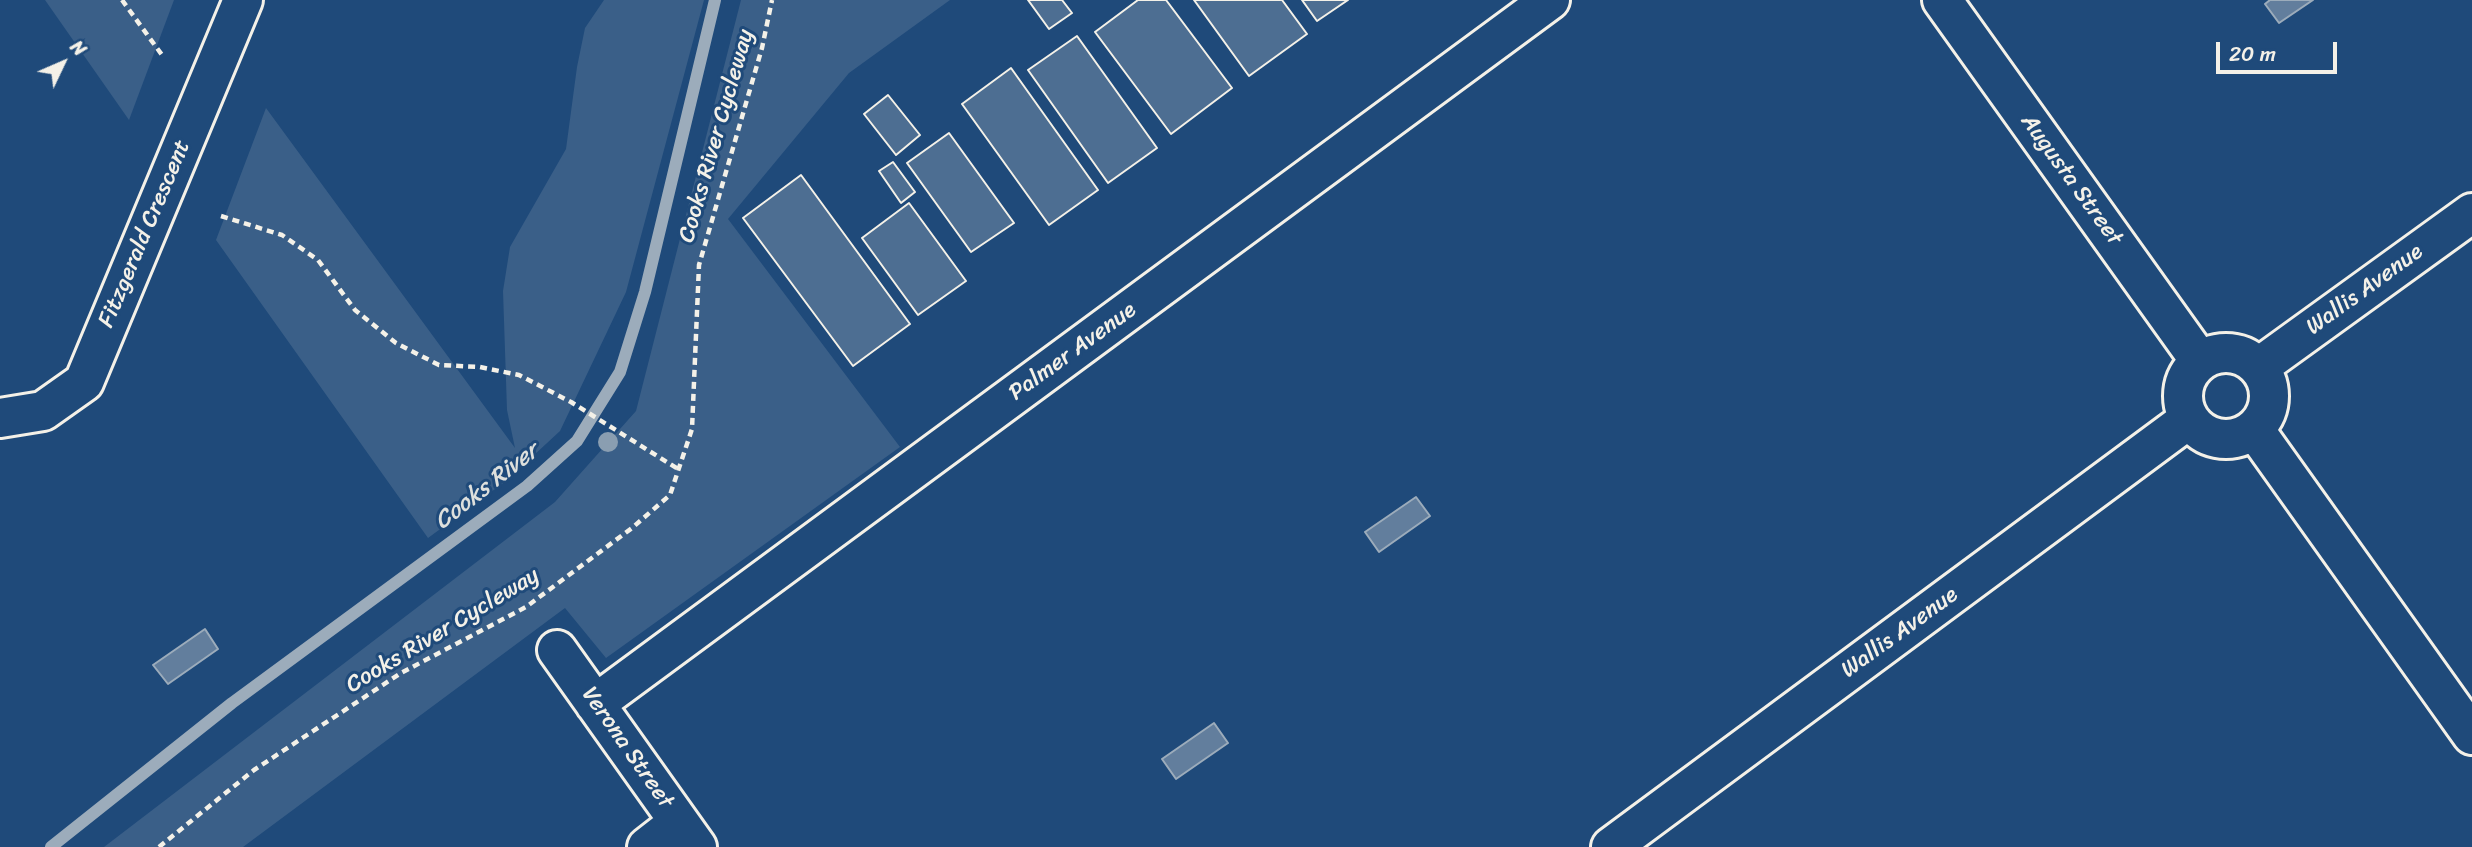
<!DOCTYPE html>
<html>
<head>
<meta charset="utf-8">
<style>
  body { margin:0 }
  #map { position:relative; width:2472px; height:847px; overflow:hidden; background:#1f4a7a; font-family:Sriracha,sans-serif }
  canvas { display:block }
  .north { position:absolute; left:28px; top:28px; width:70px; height:70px; -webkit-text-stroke:5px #1f4a7a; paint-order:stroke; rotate:46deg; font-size:19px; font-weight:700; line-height:28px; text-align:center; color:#f4f1e8 }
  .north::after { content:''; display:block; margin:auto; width:24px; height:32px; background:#f4f1e8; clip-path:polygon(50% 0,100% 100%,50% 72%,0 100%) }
  .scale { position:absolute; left:2216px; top:42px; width:121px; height:32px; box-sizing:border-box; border:4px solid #f4f1e8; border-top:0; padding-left:9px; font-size:21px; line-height:24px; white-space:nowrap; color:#f4f1e8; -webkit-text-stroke:5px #1f4a7a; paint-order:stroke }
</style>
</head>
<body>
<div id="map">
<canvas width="2472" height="847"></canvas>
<div class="north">N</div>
<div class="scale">20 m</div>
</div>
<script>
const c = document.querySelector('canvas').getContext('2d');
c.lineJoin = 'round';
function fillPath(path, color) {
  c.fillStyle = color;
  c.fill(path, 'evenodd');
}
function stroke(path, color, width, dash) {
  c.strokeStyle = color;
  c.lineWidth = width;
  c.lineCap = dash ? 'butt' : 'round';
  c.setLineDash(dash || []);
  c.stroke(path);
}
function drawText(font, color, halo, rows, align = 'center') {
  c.font = font + ' Sriracha,sans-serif';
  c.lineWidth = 6;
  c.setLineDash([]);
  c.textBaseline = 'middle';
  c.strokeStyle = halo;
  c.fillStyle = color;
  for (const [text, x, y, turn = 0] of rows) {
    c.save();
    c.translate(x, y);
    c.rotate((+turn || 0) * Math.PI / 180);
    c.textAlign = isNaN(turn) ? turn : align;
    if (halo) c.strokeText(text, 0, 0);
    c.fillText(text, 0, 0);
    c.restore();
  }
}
fillPath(new Path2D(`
  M45,0H174L129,120Z
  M604,0H704L626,292L560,431L506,481L428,538L216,240L266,108L515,448L507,410L503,291L510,247L566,149L577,67L585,28Z
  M741,0H950L849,73L728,219L900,447L606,658L565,608L243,847H104L555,502L636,411Z`), '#3a5f88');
const water = new Path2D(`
  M2270,0H2313L2279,23L2265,4Z
  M1416,497L1430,516L1379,552L1365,532Z
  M205,629L218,649L168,684L153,665Z
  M1214,723L1228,743L1176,779L1162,759Z`);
fillPath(water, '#627e9d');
stroke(water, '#9cacbb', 2);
stroke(new Path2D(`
  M51,847L232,703L527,486L577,441L620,372L645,292L715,0`), '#9cacbb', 12);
const building = new Path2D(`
  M1028,0H1062L1072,13L1049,29Z
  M1138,0H1166L1232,88L1171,134L1095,32Z
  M1194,0H1282L1307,34L1249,76Z
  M1302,0H1348L1317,21Z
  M1077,36L1157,148L1108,183L1028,70Z
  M1011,68L1098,190L1049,225L962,104Z
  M888,95L920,135L896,155L864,114Z
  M949,133L1014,223L971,252L907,163Z
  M893,162L915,192L901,203L879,171Z
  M801,175L910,324L853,366L743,218Z
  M909,203L966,281L918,315L862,238Z`);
fillPath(building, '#4d6e92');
stroke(building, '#f4f1e8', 2);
const minor = new Path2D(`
  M1942,0L2200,361
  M2183 396a43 43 0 1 1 86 0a43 43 0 1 1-86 0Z
  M2259,367L2472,213
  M0,418L43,411L84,382L243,0
  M2254,429L2472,735
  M557,650L697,847
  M595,704L1550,0
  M647,847L679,822
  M1611,847L2189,419`);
stroke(minor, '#f4f1e8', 44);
stroke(new Path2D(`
  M122,0L162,55
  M221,216L282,235L318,260L355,310L396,343L439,365L480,367L519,375L571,402L678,469
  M159,847L254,770L401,673L526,607L632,528L670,495L692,429L699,265L762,48L772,0`), '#f4f1e8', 4.5, [7, 5]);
stroke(minor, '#1f4a7a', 38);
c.fillStyle = '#8a9eb1';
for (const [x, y] of [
  [608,442]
]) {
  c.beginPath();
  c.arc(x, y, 10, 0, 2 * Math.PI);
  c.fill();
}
drawText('23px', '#f4f1e8', '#1f4a7a', [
  ["Cooks River Cycleway",717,136,-74],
  ["Augusta Street",2071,180,54],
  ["Fitzgerald Crescent",145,234,-67],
  ["Wallis Avenue",2365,290,-36],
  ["Palmer Avenue",1073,352,-36],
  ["Cooks River Cycleway",443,631,-31],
  ["Wallis Avenue",1900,633,-36],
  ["Verona Street",627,748,55]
]);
drawText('italic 24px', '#dee0dd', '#1f4a7a', [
  ["Cooks River",487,487,-38]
]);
</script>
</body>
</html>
